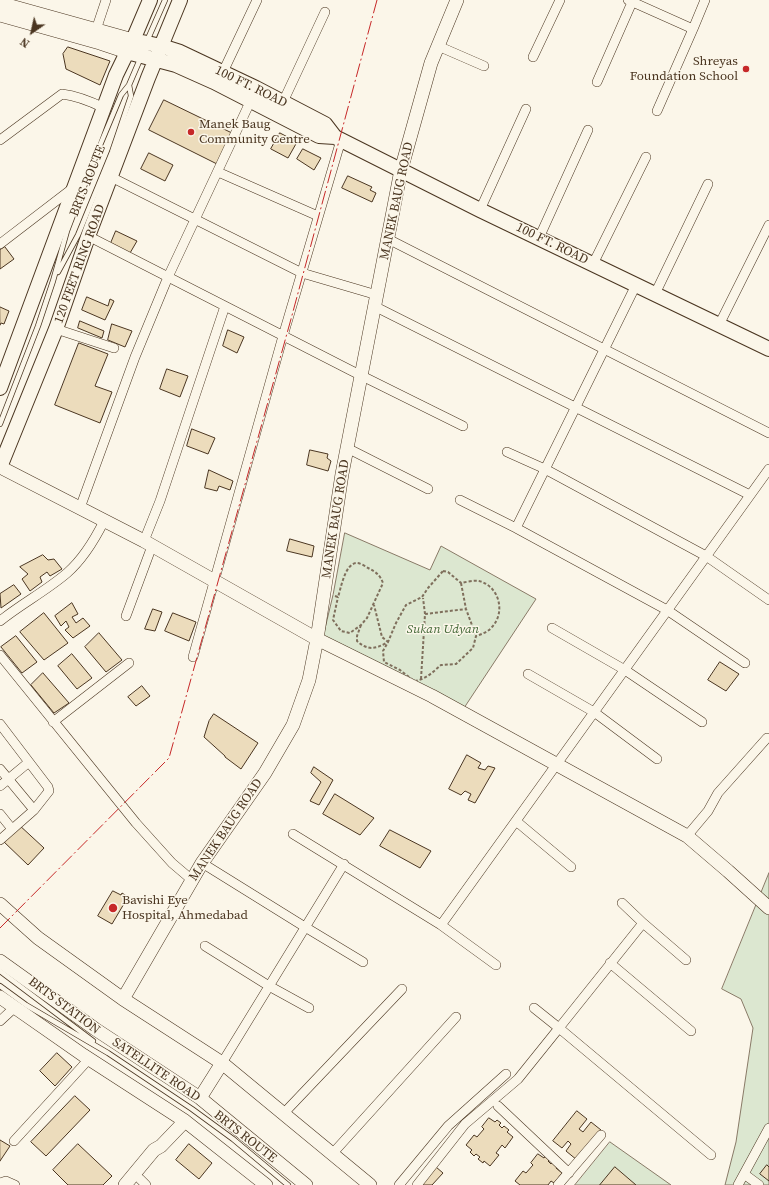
<!DOCTYPE html>
<html>
<head>
<meta charset="utf-8">
<style>
  body { margin:0 }
  #map { position:relative; width:769px; height:1185px; overflow:hidden; background:#fbf6e9; font-family:"Source Serif 4",serif }
  canvas { display:block }
  .north { position:absolute; left:12px; top:12px; width:40px; height:40px; -webkit-text-stroke:3px #fbf6e9; paint-order:stroke; rotate:214deg; font-size:11px; font-weight:700; line-height:16px; text-align:center; color:#4a3520 }
  .north::after { content:''; display:block; margin:auto; width:14px; height:18px; background:#4a3520; clip-path:polygon(50% 0,100% 100%,50% 72%,0 100%) }
</style>
</head>
<body>
<div id="map">
<canvas width="769" height="1185"></canvas>
<div class="north">N</div>
</div>
<script>
const c = document.querySelector('canvas').getContext('2d');
c.lineJoin = 'round';
function fillPath(path, color) {
  c.fillStyle = color;
  c.fill(path, 'evenodd');
}
function stroke(path, color, width, dash) {
  c.strokeStyle = color;
  c.lineWidth = width;
  c.lineCap = dash ? 'butt' : 'round';
  c.setLineDash(dash || []);
  c.stroke(path);
}
function drawText(font, color, halo, rows, align = 'center') {
  c.font = font + ' "Source Serif 4",serif';
  c.lineWidth = 3;
  c.setLineDash([]);
  c.textBaseline = 'middle';
  c.strokeStyle = halo;
  c.fillStyle = color;
  for (const [text, x, y, turn = 0] of rows) {
    c.save();
    c.translate(x, y);
    c.rotate((+turn || 0) * Math.PI / 180);
    c.textAlign = isNaN(turn) ? turn : align;
    if (halo) c.strokeText(text, 0, 0);
    c.fillText(text, 0, 0);
    c.restore();
  }
}
const green = new Path2D(`
  M345,533L430,570L441,546L536,599L464,708L323,637L333,595Z
  M769,873V1185H725L736,1142L753,1028L741,999L722,989Z
  M610,1142L671,1185H575Z`);
fillPath(green, '#dce7d0');
stroke(green, '#887966', 1);
const building = new Path2D(`
  M68,47L110,61L100,85L66,69L63,54Z
  M164,100L234,134L219,165L149,130Z
  M280,133L297,142L288,158L271,149Z
  M303,149L321,158L314,170L297,159Z
  M149,153L173,165L165,181L141,169Z
  M348,176L372,187L370,190L376,193L372,202L342,188Z
  M116,231L137,241L130,253L111,243Z
  M5,247L14,259L0,269V250Z
  M87,297L108,306L110,299L114,301L105,320L82,310Z
  M0,307L9,311L4,324L1,323L0,325Z
  M80,321L104,331L102,338L78,328Z
  M112,324L132,331L125,347L108,340Z
  M228,330L244,337L237,353L223,346Z
  M79,343L108,354L95,386L112,392L100,423L55,405Z
  M167,369L188,376L180,397L160,389Z
  M192,429L215,438L208,454L187,446Z
  M310,450L328,454L327,458L331,461L328,471L307,465Z
  M209,470L233,481L230,490L219,486L217,491L205,488Z
  M290,539L314,546L312,557L287,551Z
  M43,555L48,560L54,559L62,569L50,576L47,572L40,577L42,582L30,591L22,579L28,574L20,567Z
  M14,585L21,594L1,608L0,594Z
  M72,603L78,614L72,617L76,623L83,618L90,626L73,638L65,630L69,627L66,621L61,626L55,616Z
  M153,609L162,612L155,631L145,629Z
  M44,613L68,643L44,660L20,632Z
  M173,613L196,622L189,641L165,631Z
  M99,633L122,660L106,672L85,647Z
  M16,636L37,662L22,673L1,647Z
  M72,654L92,678L77,689L58,666Z
  M720,662L739,674L726,691L708,680Z
  M43,673L69,703L54,713L31,685Z
  M142,686L150,696L136,706L128,697Z
  M214,714L258,743L241,769L225,757V756L204,737L209,721Z
  M467,755L481,763L478,768L485,770L488,766L495,768L475,803L468,800L471,794L465,791L461,795L449,789Z
  M314,767L333,780L319,805L310,801L321,782L311,773Z
  M335,794L374,818L360,835L323,814Z
  M18,824L44,848L28,865L2,840Z
  M390,830L431,851L420,868L380,846Z
  M113,891L121,895L122,893L128,897L112,924L98,916Z
  M57,1053L72,1067L55,1086L40,1071Z
  M75,1096L90,1110L46,1156L31,1142Z
  M577,1111L587,1119L579,1129L583,1132L591,1122L601,1130L577,1160L566,1151L571,1144L568,1141L562,1148L553,1141Z
  M489,1118L495,1122L497,1120L501,1123L499,1125L502,1128L504,1126L509,1130L507,1132L513,1137L505,1148L502,1145L496,1153L499,1155L490,1166L484,1161L483,1163L478,1159L480,1157L476,1154L474,1156L470,1152L472,1150L466,1145L474,1135L477,1137L484,1129L482,1127Z
  M0,1140L10,1146L0,1161Z
  M78,1144L112,1176L103,1185H68L53,1170Z
  M189,1144L212,1163L199,1179L176,1160Z
  M538,1154L544,1158L546,1155L550,1159L548,1161L551,1164L553,1161L558,1165L556,1168L562,1173L554,1183L551,1181L548,1185H520L515,1181L523,1171L526,1173L533,1165L531,1163Z
  M767,1165L769,1167V1181L760,1174Z
  M436,1167L443,1173L432,1185H420Z
  M615,1167L636,1185H600Z`);
fillPath(building, '#ecdcbc');
stroke(building, '#4a3520', 1);
const lane = new Path2D(`
  M147,41L165,0
  M58,272L78,235L112,152L131,96L129,85
  M0,424L38,326L53,281L67,231L98,150L121,95L129,85L141,57
  M0,971L93,1041
  M0,986L26,1005L108,1053L192,1109L233,1139L288,1185`);
const street = new Path2D(`
  M628,0L693,29L657,111
  M693,29L705,0
  M96,30L106,0
  M438,46L484,66
  M533,57L560,0
  M223,72L257,0
  M597,82L633,0
  M283,102L325,12
  M0,140L62,94C78,96 90,101 104,108
  M218,172L318,216
  M111,177L302,273L377,295
  M480,210L526,109
  M88,236L352,371L463,426
  M539,238L588,130
  M388,239L769,433
  M0,244L73,188
  M593,264L646,157
  M655,294L708,184
  M374,306L750,495
  M719,325L769,225
  M56,329L114,348
  M347,448L428,489
  M507,452L545,469L706,556L769,600
  M460,500L516,528L667,610L745,663
  M80,508L135,357L168,277L251,100
  M516,528L636,285
  M144,541L160,501L225,306
  M126,616L152,546
  M0,621C21,604 46,591 67,573C83,559 95,539 104,521
  M552,628L625,670L702,722
  M0,655L136,823L172,863L192,880
  M193,657L283,336L341,140
  M528,674L594,712L657,759
  M53,722L129,663
  M0,724L48,787L49,791L34,810L0,840
  M0,769L34,810
  M0,786L29,762
  M0,814L12,829
  M516,821L571,867
  M293,834L441,925L769,469
  M687,836L708,811L718,793L767,738
  M202,863L305,927L363,962
  M622,903L643,923
  M441,925L496,965
  M205,946L269,986L309,1008
  M686,960L643,923L559,1028L711,1155
  M610,963L691,1031
  M0,1021L14,1008
  M222,1063L344,864
  M498,1106L569,1173
  M284,1113L402,989
  M14,1141L89,1059
  M333,1153L456,1017
  M744,1174L759,1185
  M140,1179L146,1185
  M0,1183L6,1181L15,1185
  M399,1185L448,1126L506,1074
  M417,1185L465,1124L518,1079L559,1028L534,1008
  M558,1185L601,1135
  M738,1185L769,1128`);
const secondary = new Path2D(`
  M0,3L133,40
  M0,15L100,43L127,52
  M0,467L144,541L317,639L432,696L687,836L728,871L769,908
  M0,904L38,938L123,999L222,1063L200,1098
  M0,961L95,1029L200,1098L306,1185
  M0,997L83,1055L185,1121L266,1185
  M123,999L202,863L265,773L293,725L309,680L317,639L342,474L401,170L431,63L457,0
  M222,1063L370,1185
  M125,1185L154,1150L161,1146L185,1121`);
const primary = new Path2D(`
  M133,40L161,46L180,52L256,88L325,124L335,137
  M127,52L176,65L214,82L319,136L335,137L480,210L769,349
  M0,388L116,75L133,40L150,0
  M0,467L56,329L90,231L148,78L180,0`);
stroke(lane, '#4a3520', 6);
stroke(street, '#4a3520', 10);
stroke(secondary, '#4a3520', 14);
stroke(primary, '#4a3520', 16);
stroke(new Path2D(`
  M443,571L448,572L461,583C466,582 474,580 479,581C499,586 506,612 492,627C488,632 482,634 476,636L473,648L456,664L441,665C433,672 425,680 414,681L400,670L384,662L383,651L388,642L396,623L406,605L422,597L428,588Z
  M461,583L466,609L476,636
  M335,596L338,597C341,588 345,563 357,563C360,563 365,566 368,568C376,572 380,575 383,583L367,618L361,625L350,633L341,631L333,620L338,597
  M425,614L466,609
  M361,625L357,636V641C368,651 376,649 388,642L382,637L374,605
  M421,679L425,614L423,598`), '#7f6f5c', 2, [3, 2]);
stroke(lane, '#fbf6e9', 4.5);
stroke(street, '#fbf6e9', 9);
stroke(secondary, '#fbf6e9', 13);
stroke(primary, '#fbf6e9', 14);
stroke(new Path2D(`
  M0,928L169,758L291,319L377,0`), '#c62828', 1, [14, 3, 2, 3]);
for (const [x, y, r, color] of [
  [746,69,4,"#c62828"],
  [191,132,4,"#c62828"],
  [113,908,5,"#c62828"]
]) {
  const dot = new Path2D();
  dot.arc(x, y, r, 0, 2 * Math.PI);
  c.fillStyle = color;
  c.fill(dot);
  stroke(dot, '#fbf6e9', 1.5);
}
drawText('13px', '#4a3520', '#fbf6e9', [
  ["Shreyas",738,62,"right"],
  ["Foundation School",738,77,"right"],
  ["Manek Baug",199,125],
  ["Community Centre",199,140],
  ["Bavishi Eye",122,901],
  ["Hospital, Ahmedabad",122,916]
], 'left');
drawText('13px', '#4a3520', '#fbf6e9', [
  ["100 FT. ROAD",251,87,26],
  ["BRTS ROUTE",88,181,-68],
  ["MANEK BAUG ROAD",397,201,-78],
  ["100 FT. ROAD",552,244,26],
  ["120 FEET RING ROAD",80,264,-70],
  ["MANEK BAUG ROAD",336,519,-81],
  ["MANEK BAUG ROAD",226,830,-56],
  ["BRTS STATION",64,1006,37],
  ["SATELLITE ROAD",156,1070,34],
  ["BRTS ROUTE",245,1137,38]
]);
drawText('italic 13px', '#436837', '#fbf6e9', [
  ["Sukan Udyan",443,630]
]);
</script>
</body>
</html>
